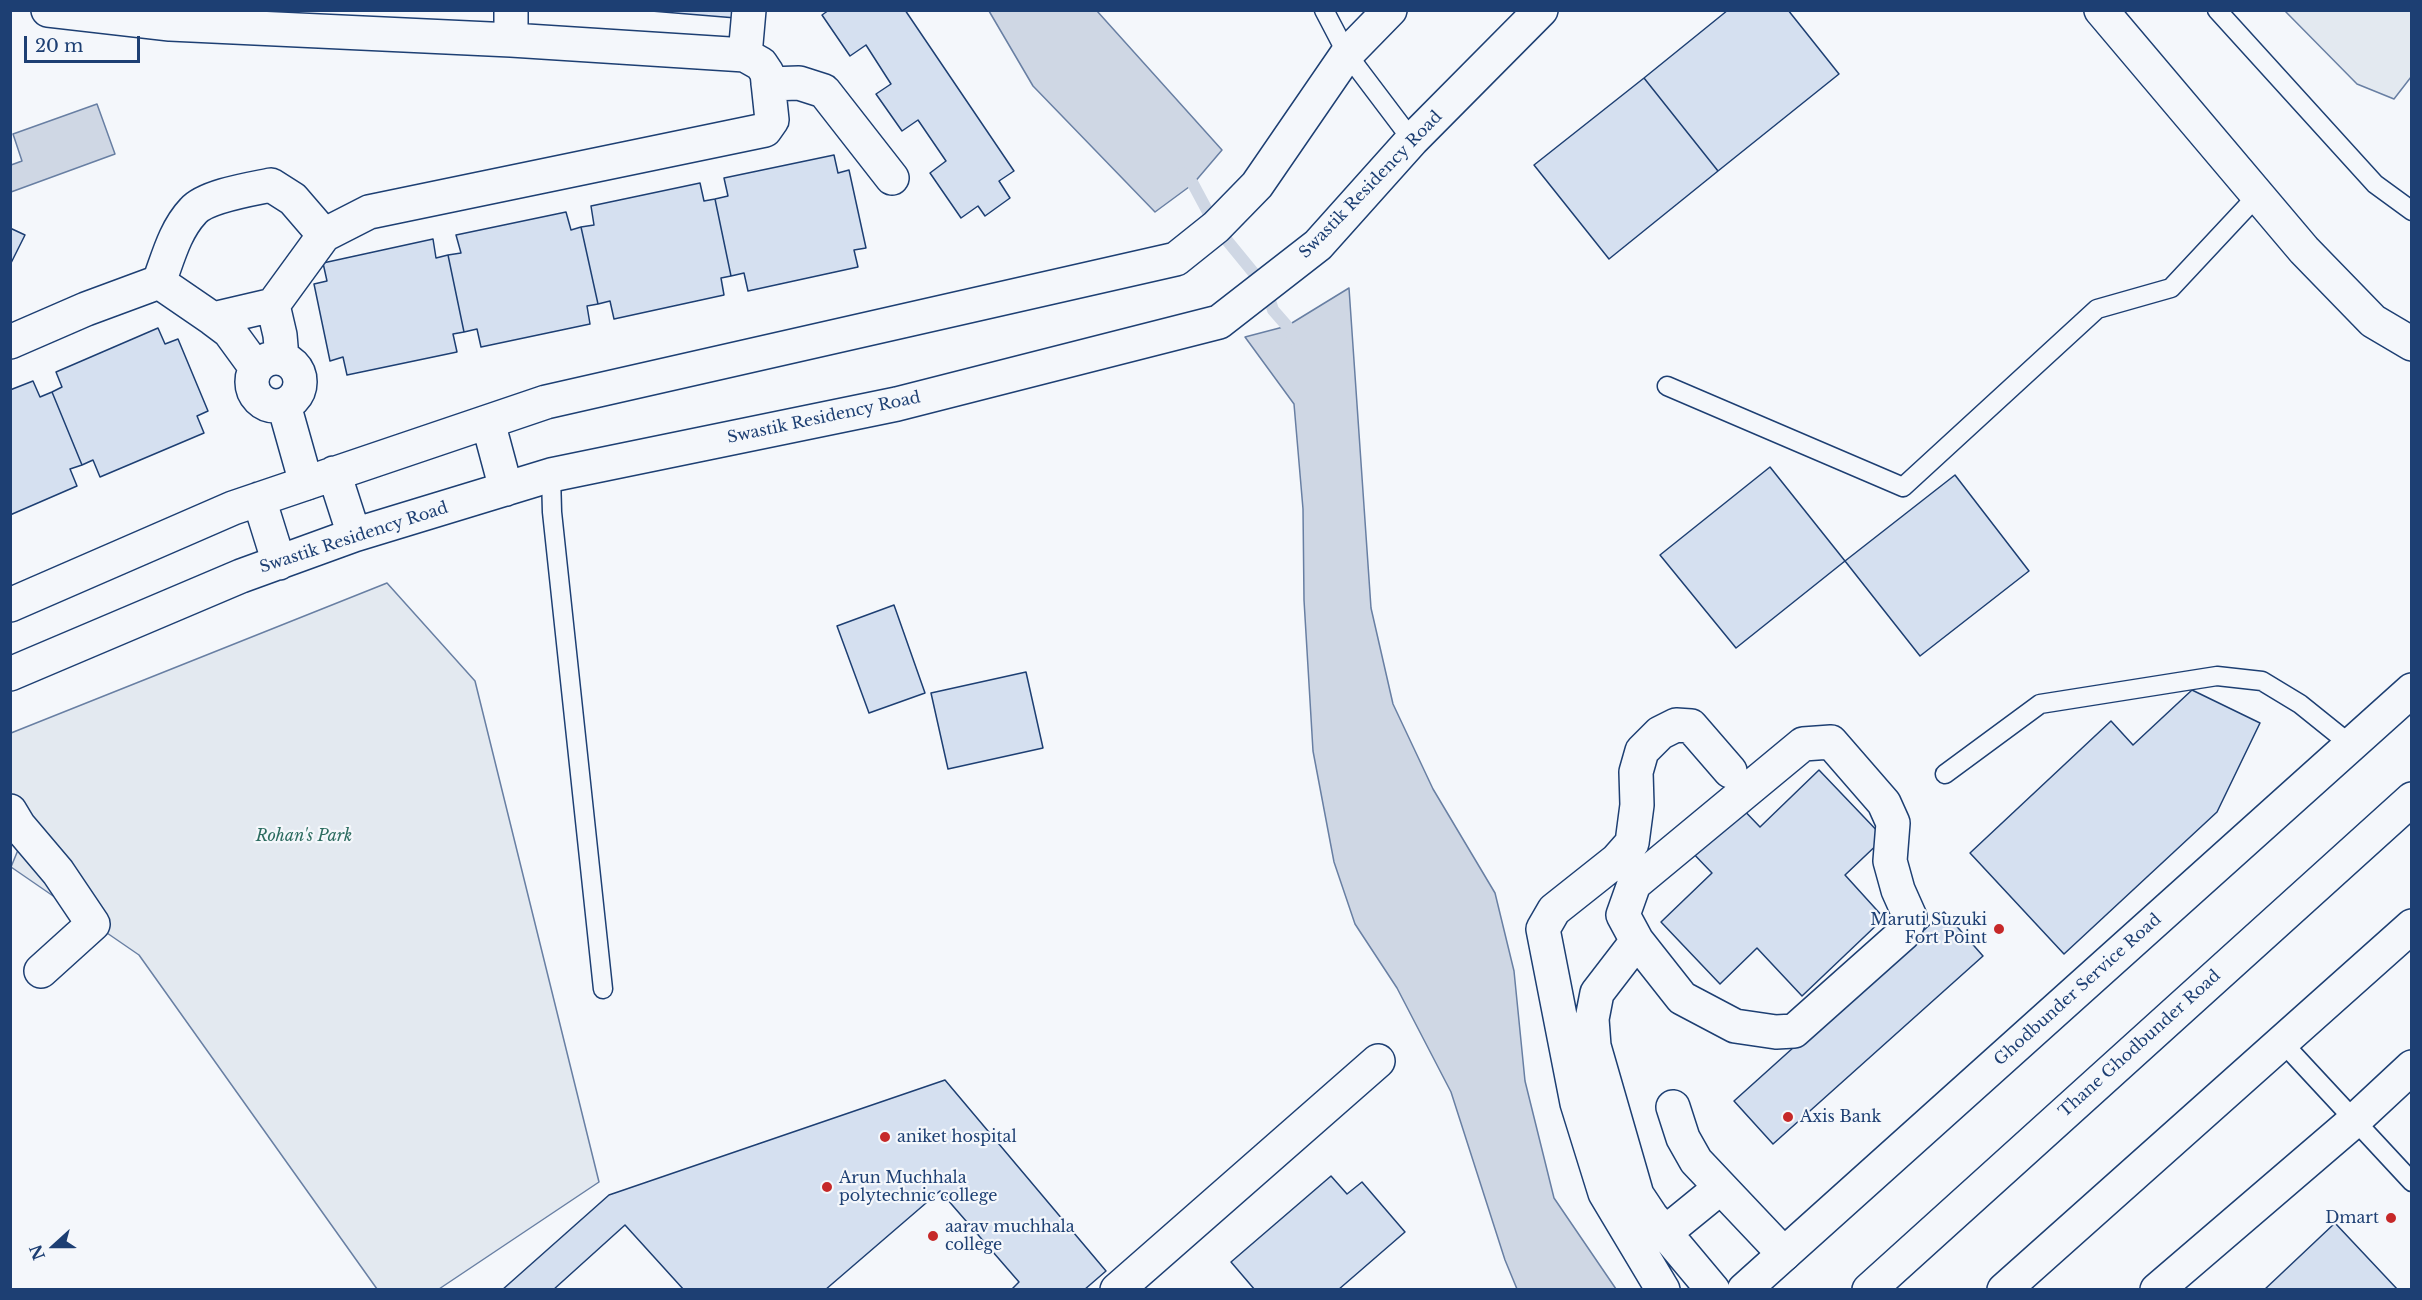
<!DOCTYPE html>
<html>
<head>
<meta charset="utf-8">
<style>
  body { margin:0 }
  #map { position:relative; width:2422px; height:1300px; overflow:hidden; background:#f4f7fb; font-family:"Libre Baskerville",serif }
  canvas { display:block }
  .frame { position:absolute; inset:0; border:12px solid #1d3f73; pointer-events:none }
  .north { position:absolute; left:24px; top:1216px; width:60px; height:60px; -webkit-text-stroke:4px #f4f7fb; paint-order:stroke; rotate:249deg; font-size:16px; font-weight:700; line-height:24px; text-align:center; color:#1d3f73 }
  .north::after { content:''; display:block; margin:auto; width:21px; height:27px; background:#1d3f73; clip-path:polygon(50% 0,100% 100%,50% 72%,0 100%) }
  .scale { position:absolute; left:24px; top:36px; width:116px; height:27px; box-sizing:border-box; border:3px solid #1d3f73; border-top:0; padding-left:8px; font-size:18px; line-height:21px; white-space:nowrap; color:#1d3f73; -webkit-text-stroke:4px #f4f7fb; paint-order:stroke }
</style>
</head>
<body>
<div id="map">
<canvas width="2422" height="1300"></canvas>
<div class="frame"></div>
<div class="north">N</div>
<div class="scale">20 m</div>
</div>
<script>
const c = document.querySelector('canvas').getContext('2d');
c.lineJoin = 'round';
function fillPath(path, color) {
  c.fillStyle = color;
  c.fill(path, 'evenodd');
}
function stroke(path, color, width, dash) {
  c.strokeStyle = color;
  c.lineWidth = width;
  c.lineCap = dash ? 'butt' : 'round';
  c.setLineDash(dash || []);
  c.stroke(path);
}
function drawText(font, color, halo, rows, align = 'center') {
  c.font = font + ' "Libre Baskerville",serif';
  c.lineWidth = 4.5;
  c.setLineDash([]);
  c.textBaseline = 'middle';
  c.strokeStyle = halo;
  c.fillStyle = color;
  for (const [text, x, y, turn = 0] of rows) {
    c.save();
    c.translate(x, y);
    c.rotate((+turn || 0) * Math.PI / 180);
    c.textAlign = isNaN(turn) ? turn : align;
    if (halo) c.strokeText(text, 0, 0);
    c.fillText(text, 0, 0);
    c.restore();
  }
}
const green = new Path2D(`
  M2285,11H2411V77L2394,99L2357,84Z
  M387,583L475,681L599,1182L439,1289H377L139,955L11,867L25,833L11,815V733Z`);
fillPath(green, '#e3e9f0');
stroke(green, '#687fa3', 1.5);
const water = new Path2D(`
  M989,11H1097L1222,150L1193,184L1155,212L1033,86Z
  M97,104L115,154L11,192V165L22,161L13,134Z
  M1349,288L1371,608L1393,704L1433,789L1495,893L1514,971L1525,1081L1554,1198L1616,1289H1517L1505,1260L1451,1092L1397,988L1355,924L1334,862L1313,751L1304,600L1303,509L1294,404L1245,337L1287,326Z`);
fillPath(water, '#cfd7e4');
stroke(water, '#687fa3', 1.5);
stroke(new Path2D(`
  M1183,173L1193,184L1216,227L1266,288L1273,310L1287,326L1294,339`), '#cfd7e4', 12);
const building = new Path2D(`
  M639,10H736V18Z
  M829,10H905L1014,171L999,181L1010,198L985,216L978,206L961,218L930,173L946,161L918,120L902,131L876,94L891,84L866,45L850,56L822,15Z
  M1728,10H1788L1839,74L1718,171L1644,78Z
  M1644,78L1718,171L1609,259L1534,165Z
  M834,155L838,173L849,170L866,248L854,250L858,267L748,291L744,273L731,276L715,199L728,196L724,178Z
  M700,183L704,201L715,199L731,276L721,278L724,295L614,319L610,301L598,304L581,227L594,225L591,206Z
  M566,212L571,230L581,227L598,304L587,306L590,324L481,347L477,329L464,332L448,255L461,253L456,235Z
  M10,228L25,235L10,265Z
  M433,239L436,258L448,255L464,332L453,334L457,352L347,375L343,357L330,361L314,284L327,281L323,263Z
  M158,328L165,344L178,339L208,411L197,416L204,433L100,477L93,460L82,465L52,392L62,387L56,372Z
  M33,381L40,397L52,392L82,465L70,469L77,486L10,515V390Z
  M1770,467L1845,561L1736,648L1660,555Z
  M1955,475L2029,571L1920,656L1845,561Z
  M894,605L925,693L869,713L837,626Z
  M1026,672L1043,748L948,769L931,693Z
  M2192,690L2260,723L2217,812L2064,954L1970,853L2111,721L2133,745Z
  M1819,770L1884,838L1845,875L1884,918L1802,996L1757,948L1720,984L1661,922L1712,873L1689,849L1737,803L1760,827Z
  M1944,912L1983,956L1773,1144L1734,1101Z
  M945,1080L1106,1271L1084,1290H502L609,1195Z
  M1331,1176L1347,1194L1362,1182L1405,1232L1338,1290H1255L1231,1262Z
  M940,1191L1019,1282L1011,1290H825Z
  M2335,1223L2398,1290H2264Z
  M625,1225L684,1290H553Z`);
fillPath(building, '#d5e0f0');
stroke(building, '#1d3f73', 1.5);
const service = new Path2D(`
  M1324,10L1347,54L1412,140
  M2217,10L2375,184L2412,211
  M1667,386L1903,487L2097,309L2171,288L2257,196
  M551,475L552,512L603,989
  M1945,774L2040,704L2217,676L2262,681L2300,704L2351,745
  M2282,1042L2412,1182`);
const minor = new Path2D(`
  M2101,10L2304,250L2373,321L2412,344
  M511,40V10
  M745,55L749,10
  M768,84L799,83L824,91L892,178
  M159,282C168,258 175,230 193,211C206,196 252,189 271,185L293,199L324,235
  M273,305L280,335L282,358
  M213,319L229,331L256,368
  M10,342L86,309L159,282L213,319L273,305L324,235L369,212L765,130L772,120L767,73L761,64L745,55L511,40L170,24L48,10
  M252 382a24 24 0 1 1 48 0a24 24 0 1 1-48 0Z
  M284,405L306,483
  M10,811L19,826L58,872L93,924L41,971
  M1637,941L1682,998L1735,1026L1776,1032L1794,1031L1904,933L1910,917L1898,890L1890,861L1893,823L1884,803L1831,742L1803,744L1634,884L1623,915L1637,941L1597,993L1592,1019L1594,1046L1637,1195L1651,1216L1713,1290
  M1673,1107L1683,1138L1696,1161L1784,1254
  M1666,1232L1720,1188
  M1117,1290L1378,1061
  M1663,1290L1605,1193L1577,1103L1543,929L1554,910L1617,860L1632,843L1637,805L1636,772L1642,751L1660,733L1676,725L1691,726L1730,771`);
const tertiary = new Path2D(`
  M1744,1290L2412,690
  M2157,1290L2354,1121L2412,1067`);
const secondary = new Path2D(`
  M488,422L506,489
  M334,473L354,535
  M259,499L279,563
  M10,605L233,508L546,402L1176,259L1216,227L1257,185L1347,54L1390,10
  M10,674L241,576L354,535L551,475L897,404L1219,322L1318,245L1412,140L1541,10`);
const primary = new Path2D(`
  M1869,1290L2412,799
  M2004,1290L2412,926`);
stroke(service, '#1d3f73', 21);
stroke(minor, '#1d3f73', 36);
stroke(tertiary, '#1d3f73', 36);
stroke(secondary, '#1d3f73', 36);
stroke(primary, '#1d3f73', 36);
stroke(service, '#f4f7fb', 18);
stroke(minor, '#f4f7fb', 33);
stroke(tertiary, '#f4f7fb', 33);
stroke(secondary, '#f4f7fb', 33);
stroke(primary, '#f4f7fb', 33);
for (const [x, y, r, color] of [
  [1999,929,6,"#c62828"],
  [1788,1117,6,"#c62828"],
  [885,1137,6,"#c62828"],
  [827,1187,6,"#c62828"],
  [2391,1218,6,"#c62828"],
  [933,1236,6,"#c62828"]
]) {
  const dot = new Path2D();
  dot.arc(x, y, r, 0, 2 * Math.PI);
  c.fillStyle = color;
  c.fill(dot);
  stroke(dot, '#f4f7fb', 2);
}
drawText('16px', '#1d3f73', '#f4f7fb', [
  ["Swastik Residency Road",1371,185,-46],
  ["Swastik Residency Road",824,418,-12],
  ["Swastik Residency Road",354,538,-18],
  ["Ghodbunder Service Road",2078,990,-42],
  ["Thane Ghodbunder Road",2140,1044,-42]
]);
drawText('italic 16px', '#2c6c60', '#f4f7fb', [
  ["Rohan's Park",304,836]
]);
drawText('16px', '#1d3f73', '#f4f7fb', [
  ["Maruti Suzuki",1987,920,"right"],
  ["Fort Point",1987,938,"right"],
  ["Axis Bank",1800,1117],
  ["aniket hospital",897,1137],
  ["Arun Muchhala",839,1178],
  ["polytechnic college",839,1196],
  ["Dmart",2379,1218,"right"],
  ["aarav muchhala",945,1227],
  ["college",945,1245]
], 'left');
</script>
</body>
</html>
